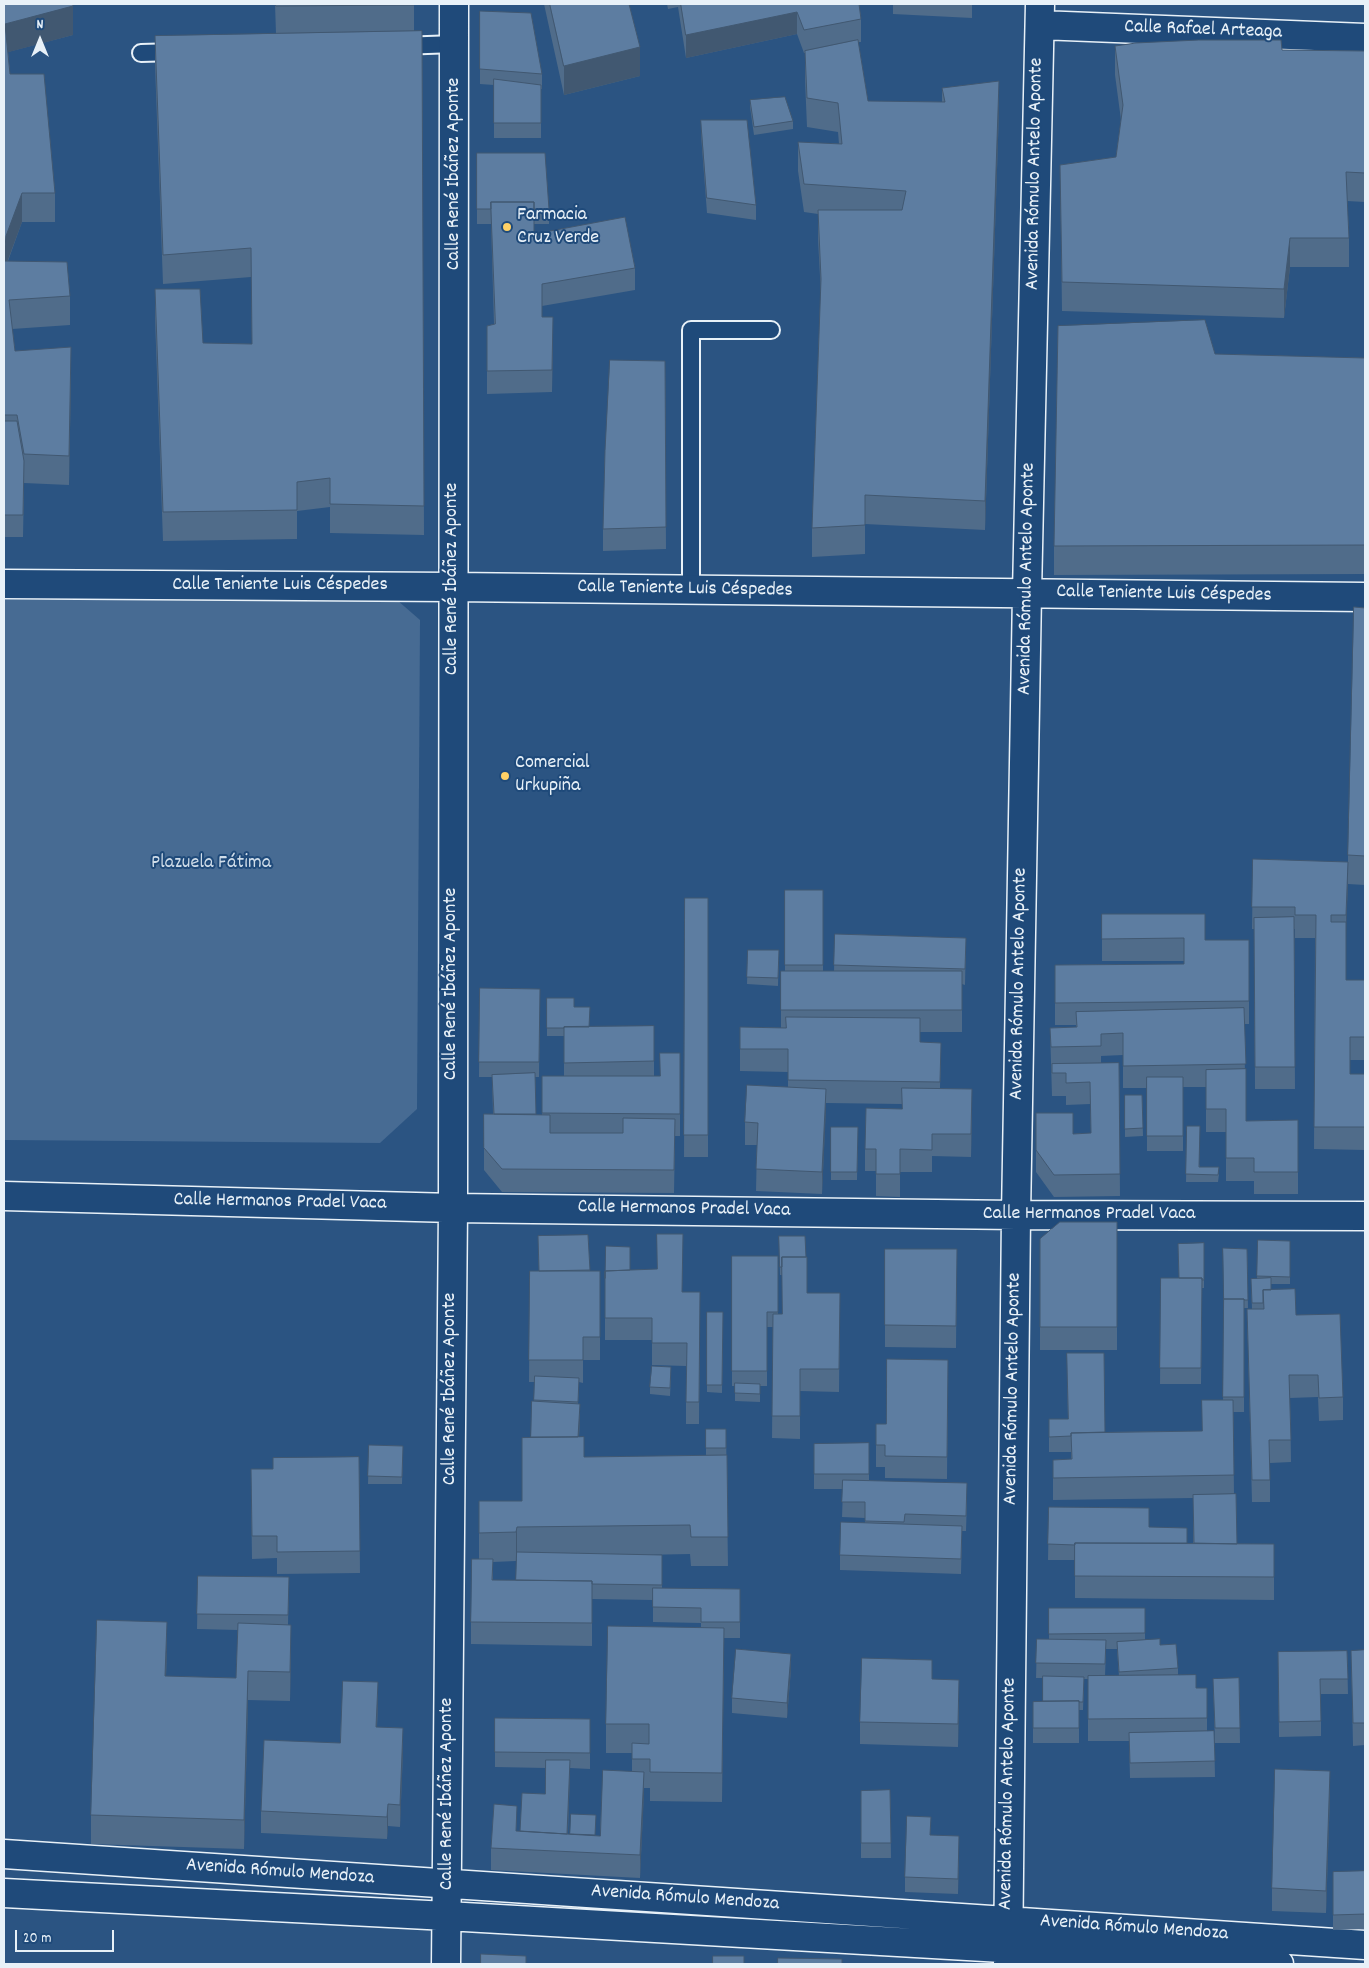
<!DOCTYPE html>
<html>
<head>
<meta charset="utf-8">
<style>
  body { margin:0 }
  #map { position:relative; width:1369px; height:1968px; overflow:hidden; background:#2b5482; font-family:Dekko,sans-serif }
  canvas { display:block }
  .frame { position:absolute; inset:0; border:5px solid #e8f1f8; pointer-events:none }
  .north { position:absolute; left:15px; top:15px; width:50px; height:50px; -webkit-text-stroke:4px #1f4a7a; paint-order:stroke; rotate:0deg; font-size:14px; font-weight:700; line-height:20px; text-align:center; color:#e8f1f8 }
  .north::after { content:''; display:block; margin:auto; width:18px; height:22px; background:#e8f1f8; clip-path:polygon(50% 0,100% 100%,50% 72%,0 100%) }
  .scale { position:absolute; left:15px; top:1930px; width:99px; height:22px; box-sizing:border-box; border:2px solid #e8f1f8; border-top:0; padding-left:6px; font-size:15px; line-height:18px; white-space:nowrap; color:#e8f1f8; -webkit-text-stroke:4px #1f4a7a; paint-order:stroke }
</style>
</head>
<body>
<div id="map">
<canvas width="1369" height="1968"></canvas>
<div class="frame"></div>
<div class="north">N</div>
<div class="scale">20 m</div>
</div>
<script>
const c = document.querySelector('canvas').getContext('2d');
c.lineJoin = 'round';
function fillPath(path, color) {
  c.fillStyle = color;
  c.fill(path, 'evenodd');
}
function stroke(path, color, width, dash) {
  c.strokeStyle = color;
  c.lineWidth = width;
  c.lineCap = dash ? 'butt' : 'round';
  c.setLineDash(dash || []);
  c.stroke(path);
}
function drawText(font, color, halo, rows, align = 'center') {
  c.font = font + ' Dekko,sans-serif';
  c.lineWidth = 4;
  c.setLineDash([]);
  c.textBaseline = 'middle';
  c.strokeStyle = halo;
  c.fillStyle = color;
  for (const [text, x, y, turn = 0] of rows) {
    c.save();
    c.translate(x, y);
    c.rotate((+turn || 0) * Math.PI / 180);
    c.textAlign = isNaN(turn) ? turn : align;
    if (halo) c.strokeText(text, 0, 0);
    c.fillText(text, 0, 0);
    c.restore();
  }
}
fillPath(new Path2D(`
  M4,600H397L420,620L417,1109L380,1143L4,1140Z`), '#476b93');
const lane = new Path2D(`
  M400,46L455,44
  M141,53L176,52
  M691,590V330H771`);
const street = new Path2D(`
  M1040,25L1365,38
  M4,584L452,587L1365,597
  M4,1196L453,1208L1016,1215L1365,1216
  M4,1854L1365,1945
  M4,1893L447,1916L1279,1964
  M446,1964L453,1208L454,4
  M1008,1964L1016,1215L1027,593L1040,4`);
stroke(lane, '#e8f1f8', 20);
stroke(street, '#e8f1f8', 31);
stroke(lane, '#1f4a7a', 16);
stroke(street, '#1f4a7a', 28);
fillPath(new Path2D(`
  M4,4L73,35L8,52L10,74L55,193V222H22L8,261L70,296V325L12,329L15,351L71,376L69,485L24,483L23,537H4Z
  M275,4H414V31H422L424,535L330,533V507L297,511V539L163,541L155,318V289L203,343L252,344L251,277L163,284L155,65V36L276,34Z
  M544,4H629L640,76L564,95Z
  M667,4H859L861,19V42H858L868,101L942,102V88L999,110L985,530L865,524V554L812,557V528L821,295L818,239V214L804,212L798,171V142L839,144L838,132L807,127L805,80V53H804L797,34L686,58L678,7L668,9Z
  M893,4H972V18L893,14Z
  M480,11L542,74V89H541V138H494V85L480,84Z
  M1115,46L1282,50L1365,51V202L1347,201L1349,238V267H1290L1284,318L1062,311L1060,165L1116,157L1121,120L1115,75Z
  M750,100L793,121V129L754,135L750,107Z
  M701,120L756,205V220L707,213L701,135Z
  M477,153L549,209V224H534V234L635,268V290L542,306V317L553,339L552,392L487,394V326L494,324L491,224H477Z
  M1215,354L1365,358V574L1054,575V546Z
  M665,361L666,549L603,551V529Z
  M1365,608V885L1348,884V855Z
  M1253,859L1348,884L1346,924V980H1365V1060H1350V1074H1365V1150L1314,1149L1315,938H1295V929H1294L1295,1089H1255L1254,929H1252Z
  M785,890H823V971H834L835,934L966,938L965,985L962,984V1032H920V1042L941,1043L940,1088L972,1111L971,1157L932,1156V1172H900V1197L876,1196V1171H865V1149L902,1109V1104L826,1103L822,1194L756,1191L757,1145H745V1122L788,1087V1072L740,1071V1027L781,1028V971H785Z
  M685,898H708V1157H684Z
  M1102,914L1205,940H1249V1024H1244L1246,1121L1298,1120V1194H1254V1181H1226V1132H1206V1087H1183V1151H1147V1088H1123V1055L1101,1056V1063H1119L1120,1196L1054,1197L1036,1172V1113L1073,1134L1091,1133L1090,1104L1066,1105V1096H1052L1050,1028L1076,1027V1025H1055V965L1184,964V961H1102Z
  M748,950H779L778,986L747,984Z
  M480,988L540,989L539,1077H535L536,1115H542V1076H564V1036H547V998L574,1007L589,1027L654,1026V1076H660L680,1053V1136H675L674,1193L502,1192L484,1170V1114H493L492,1077H479Z
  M1125,1095H1142L1143,1136L1125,1137Z
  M1187,1126L1200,1167L1219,1174L1218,1182H1186Z
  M831,1127H858L857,1180H831Z
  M1117,1222V1350H1040V1239Z
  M588,1235L590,1271H600V1360H583V1383L579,1382L578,1404L580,1419L579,1437L584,1457L706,1456V1429H726L728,1566H691L690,1554L640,1555H662V1588L740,1589V1638H724L722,1802L650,1801V1788H644L640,1878L491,1870V1848L517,1831H520L545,1794L546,1768L495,1767V1718L590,1719V1769L570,1768L568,1834L600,1836L632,1772V1753H606V1724L701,1627V1623L653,1622V1600L592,1599V1646L471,1644V1622L479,1559V1501H522L531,1437L532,1401H534L535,1382H529L530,1271H539L538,1236ZM517,1558L516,1580H493V1562L516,1561Z
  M779,1236L807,1293H840L839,1392L800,1391V1439L772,1438L773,1327H767V1386H760V1402L735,1401V1386H732V1256H778V1314H782V1275H780Z
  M1258,1240L1290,1241V1284H1271V1290L1296,1315L1343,1397V1420L1319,1421L1318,1397L1290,1398L1291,1462L1270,1463V1502H1252L1247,1309H1252L1251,1279H1257Z
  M1204,1243V1288H1202L1201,1384H1160L1161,1278H1179Z
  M885,1249H957L956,1348L885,1347Z
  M1247,1249L1248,1308H1244V1412H1233L1234,1494L1237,1544H1274V1600L1075,1598V1560H1048L1049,1507L1149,1527L1187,1543H1193V1498L1053,1500V1460L1071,1459V1452H1049V1419L1105,1432L1202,1431V1400H1223L1224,1299Z
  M630,1270L683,1292H700L699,1424H686V1366L652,1365V1340H605V1278Z
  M707,1312H723L722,1393L707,1392Z
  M948,1360L947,1479L885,1478V1467H876V1424H886Z
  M671,1374L670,1396L650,1394V1387Z
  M869,1443V1480L967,1499L966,1531H962L961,1574L840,1570V1555L865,1523V1518L842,1517L843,1489H814V1444Z
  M369,1445L403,1446L402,1484H368Z
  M359,1457L360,1573L277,1574V1558L252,1559L251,1492L273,1469Z
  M198,1576L289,1577L288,1625L291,1654L290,1701L248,1700L244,1849L91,1844V1815L167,1651L166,1676L236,1678L238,1630L197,1629Z
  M1049,1608H1145V1640L1160,1645L1178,1668V1675L1196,1688H1207V1732L1214,1731L1215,1777L1130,1778L1129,1741H1088V1679H1084L1083,1710H1079V1743H1033V1702L1043,1701V1678H1036L1037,1639H1049ZM1106,1649H1117L1119,1676H1105Z
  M1365,1650V1745L1353,1746L1351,1651Z
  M1347,1651L1348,1694H1321V1736L1279,1737L1278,1652Z
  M791,1669L787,1718L732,1713V1698Z
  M1239,1678L1240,1743H1215L1213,1679Z
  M932,1679L959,1703L958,1747L860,1744V1722Z
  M378,1704L377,1727L403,1750L400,1827L388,1826L387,1839L261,1833V1811L340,1743Z
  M890,1790L891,1858H861V1791Z
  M1330,1794L1326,1913L1272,1911V1888Z
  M931,1835L959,1851L958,1894L905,1892V1877Z
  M1365,1871V1929L1333,1930V1872Z`), '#506c8a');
fillPath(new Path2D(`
  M73,6V35L5,53V24Z
  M797,12V34L686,58V35Z
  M640,47V76L564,95V66Z
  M999,81V110L985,530V501Z
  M22,193V222L6,265L4,287V258L6,236Z
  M1290,238V267L1284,318V289Z
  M553,317V339L552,392V370Z
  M71,347V376L69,485V456Z
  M1348,862V884L1346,937V915Z
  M826,1089V1111L822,1194V1172Z
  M972,1089V1111L971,1157V1134Z
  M580,1404V1419L578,1454V1439Z
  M517,1527V1556L516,1561V1532Z
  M167,1622V1651L165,1705V1676Z
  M291,1625V1654L290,1701V1672Z
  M724,1628V1657L722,1802V1773Z
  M791,1654V1669L787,1718V1703Z
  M248,1671V1700L244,1849V1820Z
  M959,1680V1703L958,1747V1724Z
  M378,1682V1704L376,1749V1727Z
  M403,1728V1750L400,1827V1805Z
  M570,1760V1776L567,1850V1835Z
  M1330,1771V1794L1326,1913V1891Z
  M644,1772V1795L640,1878V1855Z
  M388,1804V1826L387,1839V1817Z
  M959,1836V1851L958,1894V1879Z`), '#415871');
const building = new Path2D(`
  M4,4H73V6L5,24L10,74H44L55,193H22L6,236L4,258Z
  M276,4H414V5L276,6Z
  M550,4H629L640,47L564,66Z
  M681,4H859L861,19L804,30L797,12L686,35Z
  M480,11L531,13L542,74L480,69Z
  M422,31L424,506L330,504V478L297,482V510L163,512L155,289H200L203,343L252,344L251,248L163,255L155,36Z
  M858,40L868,101L945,102L942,88L999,81L985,501L865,495V525L812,528L821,279L818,210H902L906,191L804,184L798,142L842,144L838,103L807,98L805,51Z
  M1199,40H1281L1282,50L1365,51V173L1346,172L1349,238H1290L1284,289L1062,282L1060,165L1116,157L1123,105L1115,46L1136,43Z
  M494,79L541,85V123H494Z
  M785,97L793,121L754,127L750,100Z
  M701,120H747L756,205L707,198Z
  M477,153H545L549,209H534V202H491V209H477Z
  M491,202H534V234L625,217L635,268L542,284V317H553L552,370L487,371V326L495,324Z
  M4,261L67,262L70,296L9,300L15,351L71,347L69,456L24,454L17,415H4Z
  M1205,320L1215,354L1365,358V545L1054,546L1058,326Z
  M610,360L665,361L666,527L603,529L605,451Z
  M4,421H17L24,461L23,515H4Z
  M1354,607L1365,608V856L1348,855Z
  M1253,859L1348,862L1346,915H1331V922H1346V980H1365V1037H1350V1074H1365V1127H1314L1316,915H1295V907H1252Z
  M785,890H823V965H785Z
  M685,898H708V1135H684Z
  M1102,914H1205V940H1249V1001L1055,1003V965L1184,964V938L1102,939Z
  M1294,917L1295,1067H1255L1254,918Z
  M835,934L966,938L965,969L834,965Z
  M748,950H779L778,978L747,977Z
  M781,971H962V1010H781Z
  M480,988L540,989L539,1062H479Z
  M547,998H574V1007H590L589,1027H564V1028H547Z
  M1244,1008L1246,1064L1123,1066V1033L1101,1034V1046L1051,1047L1050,1028L1077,1027L1076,1012Z
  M786,1017L920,1018V1042L941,1043L940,1082L788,1080V1049H740V1027L786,1028Z
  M654,1026V1061L564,1063V1027Z
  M660,1053H680V1114L542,1113V1076H660Z
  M1119,1063L1120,1174L1054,1175L1036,1150V1113H1073V1134L1091,1133L1090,1082L1066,1083V1073H1052V1064Z
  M1246,1069V1121L1298,1120V1172H1254V1158H1226V1109H1206V1070Z
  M535,1073L536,1114H494L492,1075Z
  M1147,1077H1183V1136H1147Z
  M747,1085L826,1089L822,1172L756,1169L758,1123L745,1122Z
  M902,1088L972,1089L971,1134H932V1150L900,1149V1174H876V1149H865L866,1108L902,1109Z
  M1125,1095H1142L1143,1128L1125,1129Z
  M484,1114L550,1115V1133H623V1118L675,1119L674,1170L502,1169L484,1148Z
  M1187,1126H1200L1199,1167H1219L1218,1175L1186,1174Z
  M831,1127H858L857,1172H831Z
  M1060,1222H1117V1327H1040V1239Z
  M657,1234H683L682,1292H700L699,1402H686L687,1343H652V1318H605V1271L657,1269Z
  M588,1235L590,1270L539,1271L538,1236Z
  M779,1236H805L806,1257H782V1267H780Z
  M1258,1240L1290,1241V1277L1257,1276Z
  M1204,1243V1280H1202V1278H1179L1178,1244Z
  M606,1246L630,1247V1270L605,1271V1278Z
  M1223,1248L1247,1249L1248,1300H1244V1299H1224Z
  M885,1249H957L956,1326L885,1325Z
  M732,1256H778V1312H767V1371H732Z
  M782,1257H807V1293H840L839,1369H800V1416H772L773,1314H782Z
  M530,1271H600V1337H583V1360H529Z
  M1161,1278H1202L1201,1368H1160Z
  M1271,1278V1290H1263V1303H1252L1251,1279Z
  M1295,1289L1296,1315L1340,1314L1343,1397L1319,1398L1318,1375H1289L1291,1440H1269L1270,1480H1252L1247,1309H1264L1263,1290Z
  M1224,1299H1244V1397H1223Z
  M707,1312H723L722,1385H707Z
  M1067,1353H1104L1105,1432L1071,1433V1436L1049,1437V1419H1068Z
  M887,1359L948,1360L947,1457L885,1456V1445H876V1424H886Z
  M652,1366L671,1367L670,1388L650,1387Z
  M535,1376L579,1378L578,1402L534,1400Z
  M735,1383L760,1384V1394L735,1393Z
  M1202,1400H1233L1234,1475L1053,1478V1460L1072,1459L1071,1433L1202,1431Z
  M532,1401L580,1404L578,1437H531Z
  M706,1429H726V1448H706Z
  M584,1437V1457L727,1455L728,1537H691L690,1525L517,1527L516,1532L479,1533V1501H522V1438Z
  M869,1443V1474H814V1444Z
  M369,1445L403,1446L402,1477L368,1476Z
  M359,1457L360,1551L277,1552V1536H252L251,1469H273V1458Z
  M843,1480L967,1483L966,1516L905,1514L904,1522L865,1521V1502H842Z
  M1236,1494L1237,1544L1194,1543L1193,1495Z
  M1049,1507L1149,1508V1527L1187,1528V1543H1075V1545L1048,1544Z
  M841,1522L962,1526L961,1559L840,1555Z
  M1075,1543L1274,1544V1577L1075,1576Z
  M517,1552L662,1555V1585L592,1584V1581L516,1580Z
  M472,1559H493L492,1580L592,1581V1623L471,1622Z
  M198,1576L289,1577L288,1615L197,1614Z
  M653,1588L740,1589V1622H701V1608L653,1607Z
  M1049,1608H1145V1633L1049,1634Z
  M97,1620L167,1622L165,1676L236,1678L238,1623L291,1625L290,1672L248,1671L244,1820L91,1815Z
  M608,1626L724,1628L722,1773L650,1772V1759H632V1743L649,1744V1724H606Z
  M1037,1639L1106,1640L1105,1664L1036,1663Z
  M1160,1639V1645L1176,1644L1178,1668L1119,1672L1117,1642Z
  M736,1649L791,1654L787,1703L732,1698Z
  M1365,1650V1723H1353L1351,1651Z
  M1347,1651L1348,1679H1320L1321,1721L1279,1722L1278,1652Z
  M862,1658L932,1660V1679L959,1680L958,1724L860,1722Z
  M1196,1675V1688H1207V1718L1088,1719V1676Z
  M1043,1676L1084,1677L1083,1702H1079V1701H1043Z
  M1239,1678L1240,1728H1215L1213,1679Z
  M343,1681L378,1682L376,1727L403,1728L400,1805L388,1804L387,1817L261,1811L264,1740L340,1743Z
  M1079,1701V1728H1033V1702Z
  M495,1718L590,1719V1753L495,1752Z
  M1214,1731L1215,1761L1130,1763L1129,1733Z
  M546,1760H570L567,1834L520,1831L522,1793L545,1794Z
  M1275,1769L1330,1771L1326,1891L1272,1888Z
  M603,1770L644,1772L640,1855L491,1848L494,1804L517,1806L516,1831L600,1836Z
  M890,1790L891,1843H861V1791Z
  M571,1814L596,1815L595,1835L570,1834Z
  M907,1816L931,1817L930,1835L959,1836L958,1879L905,1877Z
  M1365,1871V1914L1333,1915V1872Z
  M481,1954L526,1956V1964H481Z
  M713,1956H744V1964H713Z
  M778,1958L842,1959V1964H778Z`);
fillPath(building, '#5d7da1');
stroke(building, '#415871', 1);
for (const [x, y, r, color] of [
  [507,227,5,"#ffd166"],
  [505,776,5,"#ffd166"]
]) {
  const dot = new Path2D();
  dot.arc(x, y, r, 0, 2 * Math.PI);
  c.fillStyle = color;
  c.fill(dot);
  stroke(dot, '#1f4a7a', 2);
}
drawText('20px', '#e8f1f8', '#1f4a7a', [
  ["Calle Rafael Arteaga",1203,31,2],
  ["Calle René Ibáñez Aponte",455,174,-90],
  ["Avenida Rómulo Antelo Aponte",1036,174,-89],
  ["Calle René Ibáñez Aponte",453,579,-90],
  ["Avenida Rómulo Antelo Aponte",1028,579,-89],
  ["Calle Teniente Luis Céspedes",280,586],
  ["Calle Teniente Luis Céspedes",685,590,1],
  ["Calle Teniente Luis Céspedes",1164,595,1],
  ["Calle René Ibáñez Aponte",452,984,-90],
  ["Avenida Rómulo Antelo Aponte",1020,984,-89],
  ["Calle Hermanos Pradel Vaca",280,1203,1],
  ["Calle Hermanos Pradel Vaca",684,1210,1],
  ["Calle Hermanos Pradel Vaca",1089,1215],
  ["Calle René Ibáñez Aponte",451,1389,-90],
  ["Avenida Rómulo Antelo Aponte",1014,1389,-89],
  ["Calle René Ibáñez Aponte",448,1794,-90],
  ["Avenida Rómulo Antelo Aponte",1009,1794,-89],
  ["Avenida Rómulo Mendoza",280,1873,4],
  ["Avenida Rómulo Mendoza",685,1899,4],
  ["Avenida Rómulo Mendoza",1134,1929,4]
]);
drawText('20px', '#e8f1f8', '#1f4a7a', [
  ["Farmacia",517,216],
  ["Cruz Verde",517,239],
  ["Comercial",515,764],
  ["Urkupiña",515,787]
], 'left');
drawText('20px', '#d0dde9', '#1f4a7a', [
  ["Plazuela Fátima",211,864]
]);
</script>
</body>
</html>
